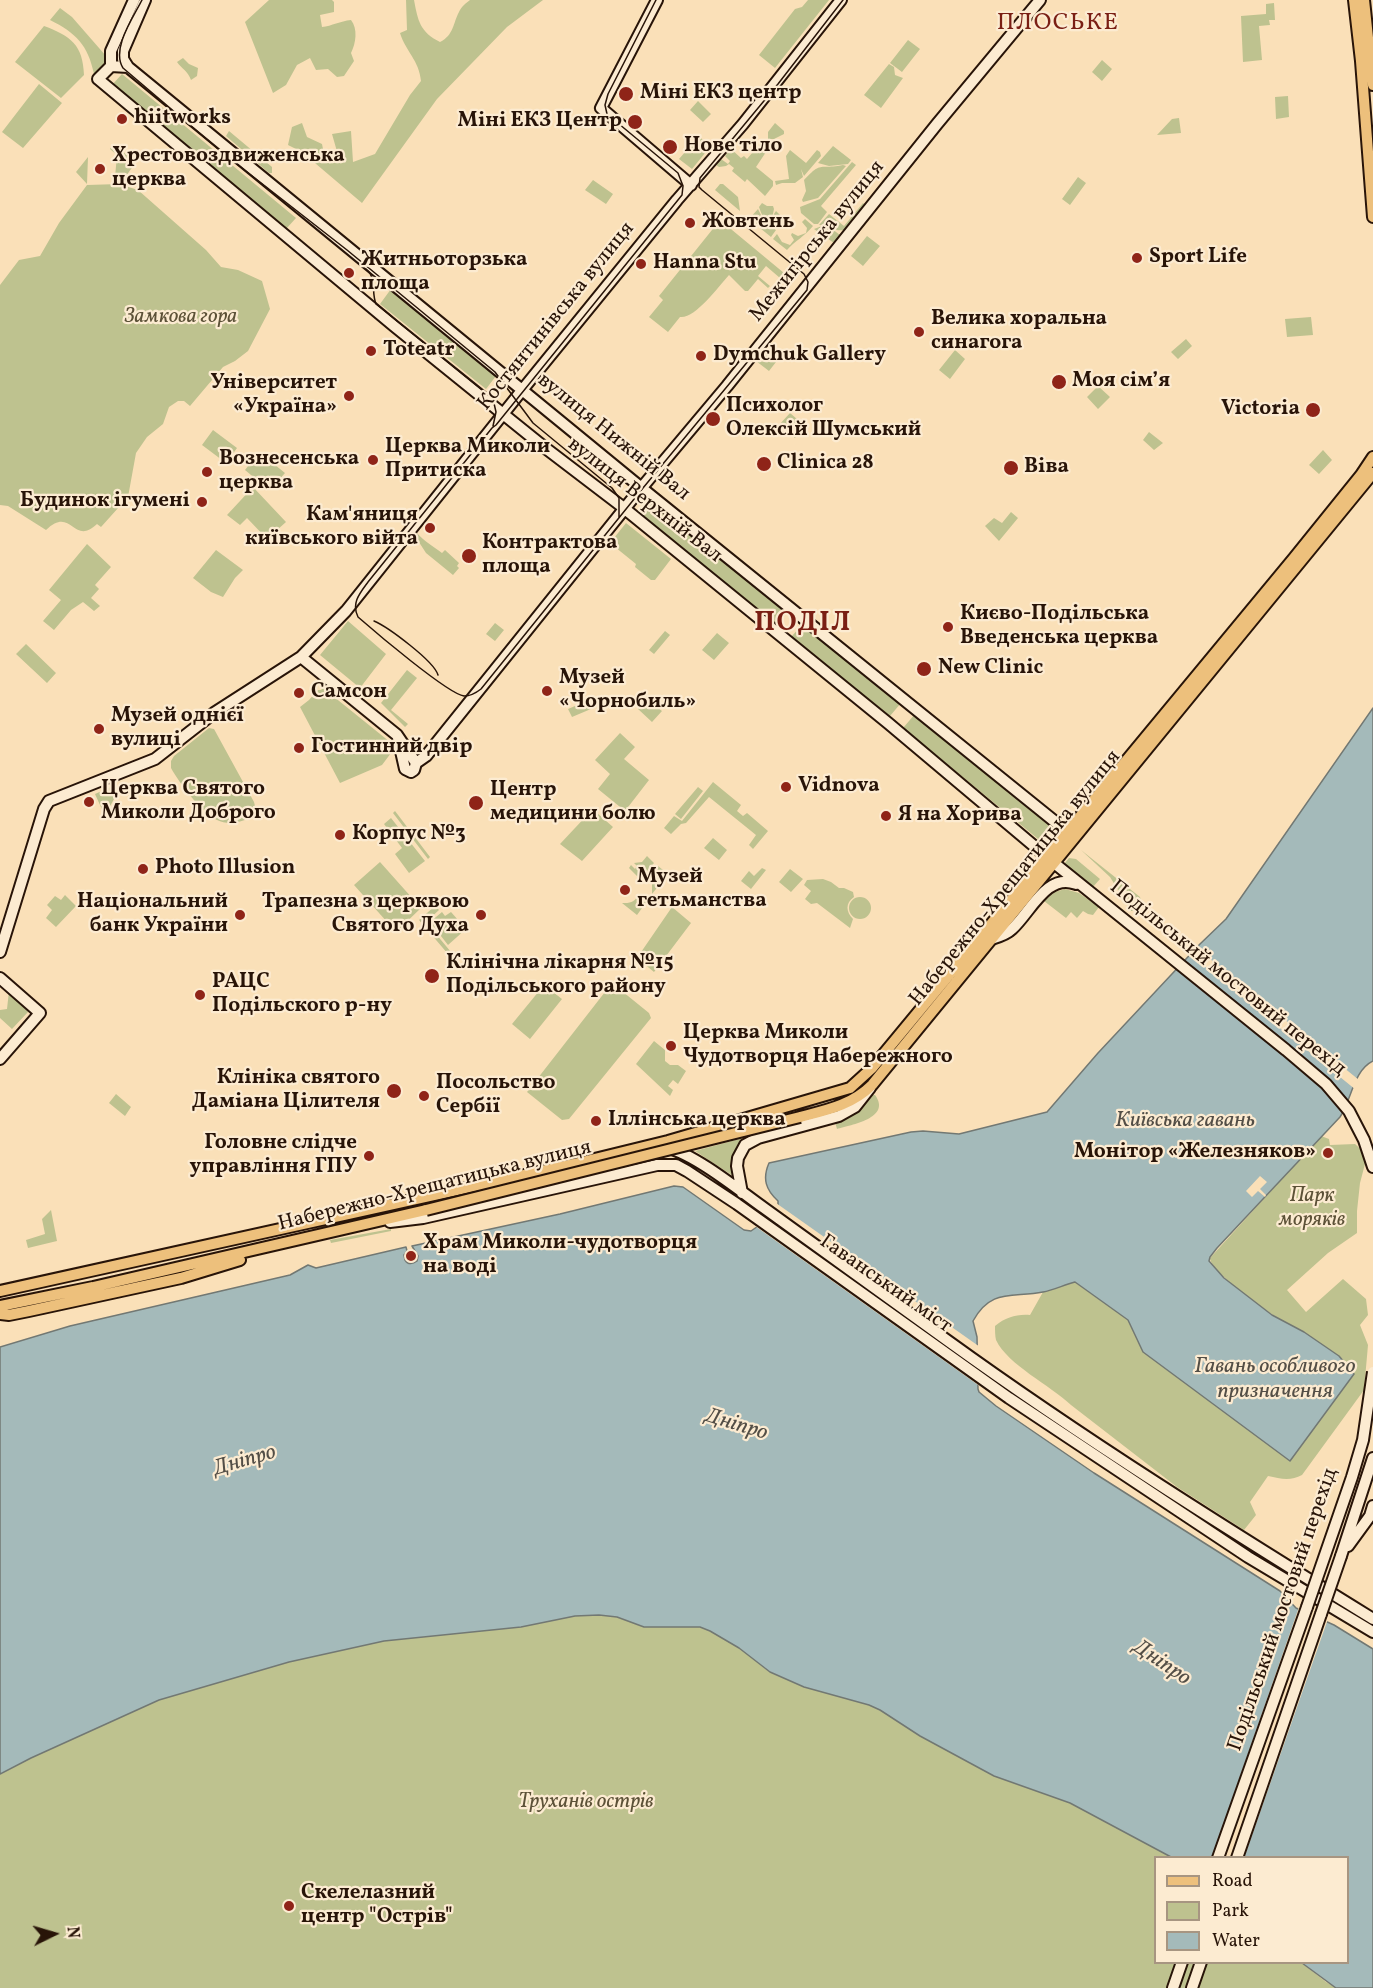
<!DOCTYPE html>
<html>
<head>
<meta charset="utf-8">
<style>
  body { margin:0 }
  #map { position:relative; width:1373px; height:1988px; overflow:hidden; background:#fae0b8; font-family:Vollkorn,serif }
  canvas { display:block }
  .legend { position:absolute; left:1154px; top:1856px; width:195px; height:108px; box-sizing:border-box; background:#fcebd1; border:2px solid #a79581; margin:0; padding:8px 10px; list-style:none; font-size:18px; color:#281408 }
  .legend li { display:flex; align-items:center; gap:12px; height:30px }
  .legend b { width:30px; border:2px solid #a79581 }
  .north { position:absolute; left:24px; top:1904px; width:60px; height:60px; -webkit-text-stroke:4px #fcebd1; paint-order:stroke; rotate:85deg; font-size:16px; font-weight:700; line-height:24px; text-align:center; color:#281408 }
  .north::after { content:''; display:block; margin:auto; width:21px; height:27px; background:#281408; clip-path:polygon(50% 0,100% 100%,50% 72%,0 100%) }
</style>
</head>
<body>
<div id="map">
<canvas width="1373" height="1988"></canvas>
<ul class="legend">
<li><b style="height:8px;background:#edc07c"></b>Road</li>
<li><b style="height:16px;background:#bec28f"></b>Park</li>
<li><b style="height:16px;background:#a4baba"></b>Water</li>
</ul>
<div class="north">N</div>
</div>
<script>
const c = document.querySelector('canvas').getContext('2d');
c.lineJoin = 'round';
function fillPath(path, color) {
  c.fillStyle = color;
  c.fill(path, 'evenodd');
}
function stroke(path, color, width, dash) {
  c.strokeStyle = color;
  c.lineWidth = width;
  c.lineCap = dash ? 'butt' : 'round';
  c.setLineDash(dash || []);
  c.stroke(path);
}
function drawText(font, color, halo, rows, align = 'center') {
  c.font = font + ' Vollkorn,serif';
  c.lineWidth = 4.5;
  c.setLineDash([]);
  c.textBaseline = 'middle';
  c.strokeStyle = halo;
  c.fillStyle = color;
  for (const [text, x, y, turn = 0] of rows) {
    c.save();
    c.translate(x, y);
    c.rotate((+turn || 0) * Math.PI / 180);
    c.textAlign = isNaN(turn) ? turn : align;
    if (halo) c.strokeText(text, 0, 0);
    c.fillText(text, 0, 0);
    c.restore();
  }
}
fillPath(new Path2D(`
  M269,0H332L334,2V12L320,15L322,27C332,26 340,21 351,20C358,29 356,43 351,53L354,61L344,76L337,77L328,69L316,70L310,58L297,65L286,85L273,93L245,22Z
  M406,0H414C418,21 420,32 440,42C454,35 453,23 459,12C461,7 466,3 470,0H543L507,27L437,99L362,203L302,152L288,145L292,127L302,123L307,137L322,144L325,159L338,155L332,134L351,131L353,162L375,154L410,95L421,81C419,60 406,52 400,33L407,30Z
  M808,0H829L775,68L759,55L795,9L802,7Z
  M1274,3L1275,20H1269L1270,25L1259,26L1262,60L1243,62L1241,16L1266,14V4Z
  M60,8L72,17L106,56V63L94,74C88,45 76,33 50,20Z
  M44,26C71,36 83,45 84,75L61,98L15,62Z
  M908,40L920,49L902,72L890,63Z
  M183,58L189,64L198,68L197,76L191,80C188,71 182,69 177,62Z
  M1102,60L1112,69L1102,81L1092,72Z
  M889,64L894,67L895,75L903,78L881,108L864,95Z
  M122,74L296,218L286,229L112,85Z
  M39,84L62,103L23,148L2,132Z
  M1288,96L1289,117L1276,119L1275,97Z
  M698,101L711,114L703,122L690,110Z
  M1179,118L1181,133L1157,135L1172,119Z
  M775,123L784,131V134L774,139H768V132Z
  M229,131L272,167V173H269L226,136Z
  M699,136L710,147L692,169L679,159Z
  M113,144L136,162L126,176L115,177L117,155L110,149Z
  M761,145L765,148L766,152L756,167L773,181V186L765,196L747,179L745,182L732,171L734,168L729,164L726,166L719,167L716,165L721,159L728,164L730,161L725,156L731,149L741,158L744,156L747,159L757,147Z
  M833,146L851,160L848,164L829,166L818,163Z
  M790,150L806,163L817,150L820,152L821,156L804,176L801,169L803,177L795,183H782L776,185L775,181L789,179L786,156Z
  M88,157L87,184L76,172Z
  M852,162L856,165L821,206L827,212L818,224H814L801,213L800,207L820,199Z
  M843,165L846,166L818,198L803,202L802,200L806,191L804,180C822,160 820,170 843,165Z
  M1078,177L1086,183L1070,205L1062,199Z
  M593,180L613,194L606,204L585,190Z
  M119,184L138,190L206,250L221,267L238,270L262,281L270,309L248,351L235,361L223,367L190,406L184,401H178L169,407L163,424L147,437L136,453L128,497L101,527L97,524C73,547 72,505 46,530L8,506L0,505V285L19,260L40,256L59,223L87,185Z
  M720,184H723L738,197L740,211L715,190Z
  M762,203L767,206H773L774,209L771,223C764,221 761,213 759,207Z
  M863,203L865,205L844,230C835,232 829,225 819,225L829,214L844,226Z
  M758,209L764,221L776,230L771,237L749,219Z
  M776,211L780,215H789L779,227C773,223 771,217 776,211Z
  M805,219L813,226C805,236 795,241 787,250L773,239L777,234L782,242L790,245L794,240L791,235L792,233L798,236L806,233L807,228L802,222Z
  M720,220L784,273L780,278L766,266L758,276L770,286L768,288L758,279L748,291H745L729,275C718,287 695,319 680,317L668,332L649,317L663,300L659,296Z
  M822,226L832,229L840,235L834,243L814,229Z
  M867,236L880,246L863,266L851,256Z
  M391,289L496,376L486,389L380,304Z
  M1311,317L1313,335L1287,337L1285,319Z
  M1186,339L1192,346L1178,359L1171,352Z
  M955,350L965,359L950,379L939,370Z
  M764,352L776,362L769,371L756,361Z
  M1098,386L1110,397L1098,409L1087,397Z
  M790,413L805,426L795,438L779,425Z
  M213,430L237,448L226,463L202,445Z
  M1149,432L1163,443L1154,450L1143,440Z
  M1323,450L1332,460L1319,474L1309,465Z
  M259,452L285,473L276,483L272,480L268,484L265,482L263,485L245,470Z
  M253,487L286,522L267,539L247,518L240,525L227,515Z
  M648,499L788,612L777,625L637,512Z
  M1011,512L1018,518L999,541L985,526L994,518L1002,523Z
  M626,523L671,559L655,580H651L635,567L636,564L610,543Z
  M417,533C425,542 433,546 442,553L445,550L459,563L457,566L459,568L453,575L426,553L415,536Z
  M87,544L111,567L95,585L99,589L91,598L100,606L94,611L83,602L71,610L54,630L43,621L61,600L49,590Z
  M216,550L243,570L235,578L223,597L211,592L193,578Z
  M348,621L386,654L360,688L320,655Z
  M495,623L504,630L495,641L486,634Z
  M803,624L901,703L890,716L791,637Z
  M665,631L670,635L654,654L649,650Z
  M717,633L729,643L714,660L702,650Z
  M26,644L56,673L47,683L16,654Z
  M407,670L417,678L391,710L408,724L405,727L381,703Z
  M323,688L390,742L391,753L382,765L340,783L300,707L309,700L318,690H321Z
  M594,698L598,706L572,717L568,709Z
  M647,699L662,711L652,722L638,709Z
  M915,714L1055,829L1043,843L903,728Z
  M209,728L214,729L254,802C256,809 256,814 249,818C240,823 227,825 217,820C201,812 180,784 171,768V761L174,756Z
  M620,733L635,747L624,759L649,780L625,811L598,789L610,774L595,760Z
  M713,782L741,805L737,811L743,816L747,813L768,831L753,849L749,845L756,835L709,797L686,823L681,824L671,834L664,828L674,816L682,821Z
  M113,786L115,797L105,816L95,794Z
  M698,787L703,791L681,819L675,814Z
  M395,811L430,857L428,859L393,813Z
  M590,812H596L613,827L582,861L560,844Z
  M391,818L425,861L409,873L395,854L402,848L384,824Z
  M713,838L727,850L719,860L704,848Z
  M1081,850L1140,897L1142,904L1138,911H1131L1110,877Z
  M647,856L654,863L643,876L638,877L629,868L631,865L635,869L637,866L634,863L642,862Z
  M1069,858L1076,859L1100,879L1092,888L1064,864Z
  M380,862L421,908L396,932L354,885Z
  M658,866L668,874L652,894V873Z
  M762,868L766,870L751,889L741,881L749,871L754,876Z
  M790,869L803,879L791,892L779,882Z
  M823,879L831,882L839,888H844L853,892L854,897C845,903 846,912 853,919L850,928L817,903L811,904L805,899L811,891L804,885L807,880Z
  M1065,889L1079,893L1099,907L1093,915L1088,914L1083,911L1077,918L1071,912L1066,918L1044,901L1055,892Z
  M65,895L76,906L56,927L46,918L52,910L47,905L55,896L61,900Z
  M638,895H648L650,897L637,915L622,903C630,903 634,903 638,895Z
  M849 908a11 11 0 1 1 22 0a11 11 0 1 1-22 0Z
  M435,906L439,910L426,922L451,952L448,954L419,920Z
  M672,907L691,923L654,972L637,958Z
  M442,912L445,916L451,912L466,929L448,945L430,922Z
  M612,983L649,1013L651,1018L569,1119L562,1120L527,1092Z
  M544,985L562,999L530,1039L512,1024Z
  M9,991L27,1008L28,1012L12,1029L0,1018V1010L7,1009Z
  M654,1041L665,1050V1061L670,1065H678L686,1071L678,1084L673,1080L668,1086L673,1090L670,1096L636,1064Z
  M116,1094L131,1107L125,1116L109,1103Z
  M871,1095H875C892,1118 851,1125 837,1129L835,1122L855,1113Z
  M1321,1136L1329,1139L1330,1145L1355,1144L1365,1153L1366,1160L1360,1183L1357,1211V1233L1328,1253L1287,1290L1306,1312L1343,1279L1366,1299L1368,1315L1360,1325L1368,1345L1364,1390L1302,1475C1291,1481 1281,1479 1268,1476L1250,1502L1256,1515L1244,1530L1177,1487L1071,1405C1050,1385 1008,1365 996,1340C995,1336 995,1330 995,1326C1006,1317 1017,1314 1030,1315L1043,1292L1075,1282L1128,1320L1134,1330L1296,1329C1280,1321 1210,1273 1210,1258Z
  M747,1137C734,1147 731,1160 733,1176L695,1151Z
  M51,1210L57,1241L28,1248L26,1240L45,1234L42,1219Z
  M391,1229V1231L331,1243L330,1240Z
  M599,1615L617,1617L644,1627H700L710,1631L739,1648L770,1672L804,1687L869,1705L880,1710L920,1736L994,1776L1070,1803L1171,1857L1156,1858V1962L1302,1963L1326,1982L1337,1988H0V1774L31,1758L159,1700L289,1662L384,1641L521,1627L575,1616Z`), '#bec28f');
const water = new Path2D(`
  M1373,708V1061C1353,1071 1352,1099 1340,1117L1217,1248L1210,1257L1209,1261L1224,1278L1272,1315L1304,1332L1339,1356L1354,1374L1290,1461L1143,1352L1128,1320L1075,1282C1064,1285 1053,1290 1043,1292C1012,1298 991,1288 973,1321L977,1337L978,1389L979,1392L996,1406L1094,1473L1280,1591L1296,1608L1334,1625L1373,1649V1988H1336L1302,1963L1348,1962V1858L1171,1857L1070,1803L994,1776L920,1736L880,1710L869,1705L804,1687L770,1672L739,1648L710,1631L700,1627H644L617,1617L599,1615L575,1616L521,1627L384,1641L289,1662L159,1700L31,1758L0,1774V1347L70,1326L290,1275L308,1265L316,1268L406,1247L407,1251L404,1255L405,1260C408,1265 413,1264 417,1261L418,1256L412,1246L560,1214L674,1186L683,1187L744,1230L751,1231L771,1217L778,1210V1201C766,1190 762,1179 769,1163L911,1132L923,1131L959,1134L1047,1112L1098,1053L1200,944L1226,919Z`);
fillPath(water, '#a4baba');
stroke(water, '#727873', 1.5);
fillPath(new Path2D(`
  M1194,946L1359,1080L1356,1090L1188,953Z
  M1260,1176L1267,1182L1260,1189L1266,1195L1265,1197L1258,1191L1252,1197L1246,1191Z
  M776,1203L980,1347L981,1387L755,1226L774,1211Z
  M1299,1607L1328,1619L1244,1858L1212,1857Z`), '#fae0b8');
const secondary = new Path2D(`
  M145,0L123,51V59L128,67L649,494L1074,837
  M657,0L601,108L691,185
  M111,66V51L134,0
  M128,67L111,66L98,79L394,326L544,447L620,505L888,723L1059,867L1286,1050L1326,1084L1349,1111L1364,1140L1373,1167
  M301,657L397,735L416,763
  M398,738L405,769L411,772L414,770L416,763
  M416,763L426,756L633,498L727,386L937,124L1040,0
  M991,939C998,937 1006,935 1012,929C1030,913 1047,872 1076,884
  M0,952L44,809L49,801L155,759L214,713L301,657L346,611L523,389L677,200L743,124L841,0
  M0,978L40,1013L0,1059
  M668,1148C696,1155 740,1191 764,1208C825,1252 887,1297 948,1341C1085,1440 1229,1530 1373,1619
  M742,1193L737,1166L738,1158L745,1145L758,1138L839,1116L855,1107L870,1088
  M390,1222L423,1218L657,1165H676L687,1171L737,1204L1009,1398L1248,1557L1373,1632
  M1348,1546L1370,1516L1373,1506
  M1341,1556L1373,1458
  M1218,1858L1307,1607
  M1237,1858L1321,1614
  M1173,1988L1182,1962
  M1192,1988L1201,1962`);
const primary = new Path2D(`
  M1354,0L1361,61L1373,217
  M1364,0L1373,85
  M800,1117C827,1110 852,1105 872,1085L1373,473
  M0,1291L574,1164L668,1141L850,1088L872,1068L1294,558L1361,475L1373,457
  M0,1306L93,1287L426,1210
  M0,1314L9,1315L29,1311L181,1278L240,1260`);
stroke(secondary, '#281408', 14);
stroke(primary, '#281408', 14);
stroke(secondary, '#fcebd1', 10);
stroke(primary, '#edc07c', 10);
stroke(new Path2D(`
  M142,0C133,18 111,49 123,68L224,154L347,250L495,372L533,423L612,488L619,498V518
  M656,0L608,94L605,105L607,114L678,173L683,186L682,195L496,425L492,428L368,582C360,593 351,603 358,617C374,631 448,694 464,696C470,696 476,693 481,689L643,488L807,290L808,282L804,274L702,190L699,187L700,178L778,84L843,0
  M366,269C377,278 371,292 376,304L493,399L496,412L493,426
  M374,621C388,627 434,661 438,675`), '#281408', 1.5);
const secondaryBridge = new Path2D(`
  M1307,1607L1352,1477L1363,1440L1373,1372
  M1321,1614L1341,1556`);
const primaryBridge = new Path2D(`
  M426,1210L800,1117`);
stroke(secondaryBridge, '#281408', 14, []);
stroke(primaryBridge, '#281408', 14, []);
stroke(secondaryBridge, '#fcebd1', 10);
stroke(primaryBridge, '#edc07c', 10);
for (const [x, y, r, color] of [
  [626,94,8,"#8f2418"],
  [122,119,6,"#8f2418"],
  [635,122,8,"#8f2418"],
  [670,147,8,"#8f2418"],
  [100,169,6,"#8f2418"],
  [690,223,6,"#8f2418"],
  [1137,258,6,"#8f2418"],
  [641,264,6,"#8f2418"],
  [349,273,6,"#8f2418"],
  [919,332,6,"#8f2418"],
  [371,351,6,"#8f2418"],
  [701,356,6,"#8f2418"],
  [1059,382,8,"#8f2418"],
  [349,396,6,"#8f2418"],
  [1313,410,8,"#8f2418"],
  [713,419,8,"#8f2418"],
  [373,460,6,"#8f2418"],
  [764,464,8,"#8f2418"],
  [1011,468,8,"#8f2418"],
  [207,472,6,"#8f2418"],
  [202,502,6,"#8f2418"],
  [430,528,6,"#8f2418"],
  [469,556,8,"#8f2418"],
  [948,627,6,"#8f2418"],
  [924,669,8,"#8f2418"],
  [547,691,6,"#8f2418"],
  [299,693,6,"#8f2418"],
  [99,729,6,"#8f2418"],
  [299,748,6,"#8f2418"],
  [786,787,6,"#8f2418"],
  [89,802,6,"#8f2418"],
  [476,803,8,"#8f2418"],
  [886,816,6,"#8f2418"],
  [340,835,6,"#8f2418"],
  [143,869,6,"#8f2418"],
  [625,890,6,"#8f2418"],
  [240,915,6,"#8f2418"],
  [481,915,6,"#8f2418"],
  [432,976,8,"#8f2418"],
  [200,995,6,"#8f2418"],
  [671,1046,6,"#8f2418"],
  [394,1091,8,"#8f2418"],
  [424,1096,6,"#8f2418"],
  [596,1121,6,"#8f2418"],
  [1328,1153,6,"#8f2418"],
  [369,1156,6,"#8f2418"],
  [411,1256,6,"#8f2418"],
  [289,1906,6,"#8f2418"]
]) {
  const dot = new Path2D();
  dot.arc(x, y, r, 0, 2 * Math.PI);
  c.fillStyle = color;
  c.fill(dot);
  stroke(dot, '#fcebd1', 2);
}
drawText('bold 21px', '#281408', '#fcebd1', [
  ["Міні ЕКЗ центр",640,94],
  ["hiitworks",134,119],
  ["Міні ЕКЗ Центр",622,122,"right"],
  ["Нове тіло",684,147],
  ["Хрестовоздвиженська",112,157],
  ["церква",112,181],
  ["Жовтень",702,223],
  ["Sport Life",1149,258],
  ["Житньоторзька",361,261],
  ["площа",361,285],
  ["Hanna Stu",653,264],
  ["Велика хоральна",931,320],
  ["синагога",931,344],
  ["Toteatr",383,351],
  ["Dymchuk Gallery",713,356],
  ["Моя сім’я",1072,382],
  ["Університет",337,384,"right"],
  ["«Україна»",337,408,"right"],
  ["Психолог",726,407],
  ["Олексій Шумський",726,431],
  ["Victoria",1300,410,"right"],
  ["Церква Миколи",385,448],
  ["Притиска",385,472],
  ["Вознесенська",219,460],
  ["церква",219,484],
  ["Clinica 28",777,464],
  ["Віва",1024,468],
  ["Будинок ігумені",190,502,"right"],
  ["Кам'яниця",418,516,"right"],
  ["київського війта",418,540,"right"],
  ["Контрактова",482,544],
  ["площа",482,568],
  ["Києво-Подільська",960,615],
  ["Введенська церква",960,639],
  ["New Clinic",938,669],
  ["Музей",559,679],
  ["«Чорнобиль»",559,703],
  ["Самсон",311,693],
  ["Музей однієї",111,717],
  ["вулиці",111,741],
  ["Гостинний двір",311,748],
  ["Vidnova",798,787],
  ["Церква Святого",101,790],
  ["Миколи Доброго",101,814],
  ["Центр",490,791],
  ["медицини болю",490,815],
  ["Я на Хорива",898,816],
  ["Корпус №3",352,835],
  ["Photo Illusion",155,869],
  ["Музей",637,878],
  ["гетьманства",637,902],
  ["Національний",228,903,"right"],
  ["банк України",228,927,"right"],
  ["Трапезна з церквою",469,903,"right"],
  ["Святого Духа",469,927,"right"],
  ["Клінічна лікарня №15",446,964],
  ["Подільського району",446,988],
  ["РАЦС",212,983],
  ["Подільского р-ну",212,1007],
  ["Церква Миколи",683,1034],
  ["Чудотворця Набережного",683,1058],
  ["Клініка святого",380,1079,"right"],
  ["Даміана Цілителя",380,1103,"right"],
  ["Посольство",436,1084],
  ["Сербії",436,1108],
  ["Іллінська церква",608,1121],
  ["Головне слідче",357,1144,"right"],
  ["управління ГПУ",357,1168,"right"],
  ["Монітор «Железняков»",1316,1153,"right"],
  ["Храм Миколи-чудотворця",423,1244],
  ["на воді",423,1268],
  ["Скелелазний",301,1894],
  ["центр \"Острів\"",301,1918]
], 'left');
drawText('21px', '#281408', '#fcebd1', [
  ["Межигірська вулиця",818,242,-51],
  ["Костянтинівська вулиця",557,317,-51],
  ["вулиця Нижній Вал",613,438,39],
  ["вулиця Верхній Вал",644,501,38],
  ["Набережно-Хрещатицька вулиця",1016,879,-51],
  ["Подільський мостовий перехід",1227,979,39],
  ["Набережно-Хрещатицька вулиця",435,1187,-14],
  ["Гаванський міст",885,1285,35],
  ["Подільський мостовий перехід",1284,1610,-71]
]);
drawText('italic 21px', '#5c5137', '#fcebd1', [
  ["Замкова гора",181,318],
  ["Парк",1312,1197],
  ["моряків",1312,1221],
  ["Труханів острів",586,1803]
]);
drawText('italic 22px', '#534e46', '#fcebd1', [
  ["Київська гавань",1185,1122],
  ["Гавань особливого",1275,1368],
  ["призначення",1275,1393],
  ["Дніпро",736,1426,17],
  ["Дніпро",245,1462,-16],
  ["Дніпро",1161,1664,34]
]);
c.letterSpacing = '1.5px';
drawText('24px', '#7a1f14', '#fcebd1', [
  ["ПЛОСЬКЕ",1058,25]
]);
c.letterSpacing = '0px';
c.letterSpacing = '1.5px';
drawText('bold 27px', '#7a1f14', '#fcebd1', [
  ["ПОДІЛ",803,625]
]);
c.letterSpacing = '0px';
</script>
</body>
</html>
